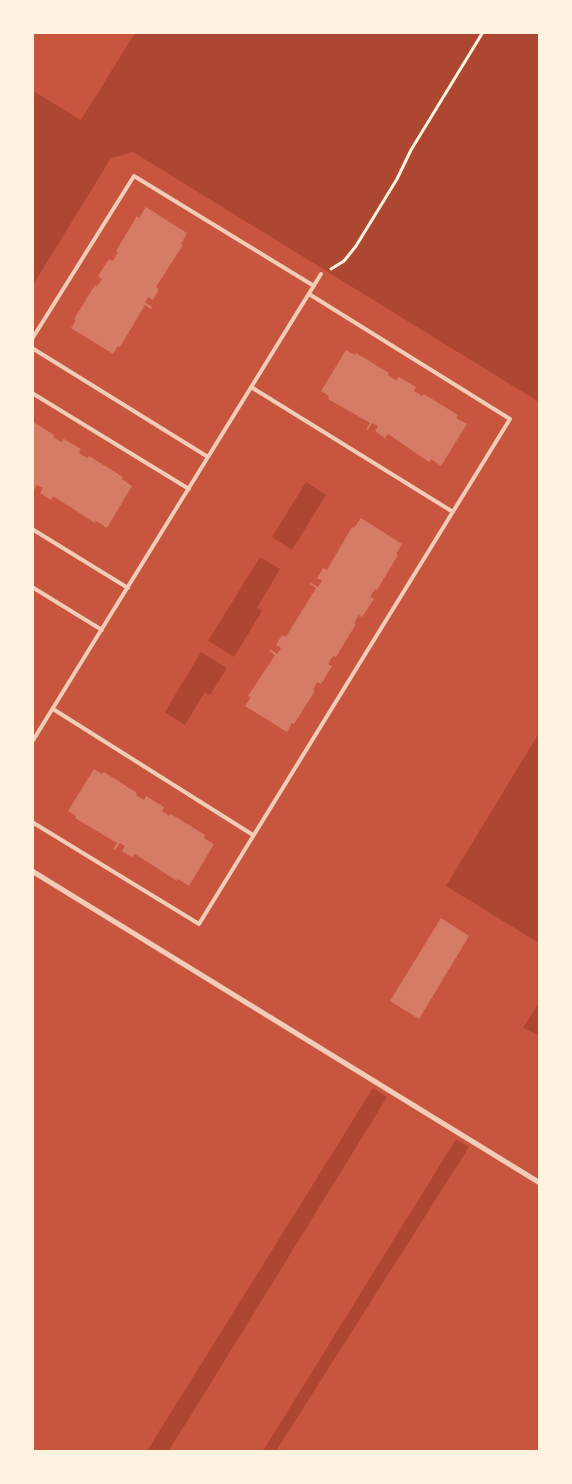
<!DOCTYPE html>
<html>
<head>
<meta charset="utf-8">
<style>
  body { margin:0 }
  #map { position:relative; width:572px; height:1484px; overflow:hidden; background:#c8553d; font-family:"Archivo Narrow",sans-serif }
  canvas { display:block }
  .frame { position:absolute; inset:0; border:34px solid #fff3e0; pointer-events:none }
</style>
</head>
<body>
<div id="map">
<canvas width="572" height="1484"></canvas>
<div class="frame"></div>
</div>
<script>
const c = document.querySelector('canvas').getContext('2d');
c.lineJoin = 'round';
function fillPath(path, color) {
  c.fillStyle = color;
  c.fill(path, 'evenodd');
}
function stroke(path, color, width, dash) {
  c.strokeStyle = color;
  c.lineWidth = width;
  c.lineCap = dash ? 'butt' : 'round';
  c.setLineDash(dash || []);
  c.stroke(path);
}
fillPath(new Path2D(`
  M135,33H539V402L133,152L111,158L33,285V91L81,120Z
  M306,482L326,495L292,550L272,537Z
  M260,557L280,569L257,608L262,611L234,657L208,641Z
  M201,652L227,668L210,695L205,692L185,725L165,712Z
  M539,733V943L446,886Z
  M539,1002V1036L523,1028Z
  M373,1088L387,1097L188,1420L168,1451H147Z
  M456,1139L469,1147L276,1451H263Z`), '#ae4732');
fillPath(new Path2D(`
  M146,207L187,233L181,244L183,245L156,287L159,289L153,300L148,297L145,302L152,307L151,309L145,305L120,347L118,346L113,354L71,328L76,320L74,319L95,285L97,286L102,279L98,276L109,259L113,261L118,252L116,251L137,216L139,218Z
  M346,350L355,355L356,353L389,373L388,375L396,380L399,377L416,387L414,391L422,396L424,394L458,415L456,418L467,424L441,466L431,459L429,462L388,434L385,438L375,431L378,426L372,423L368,430L366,429L370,423L328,399L329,396L321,391Z
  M32,421L54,435L53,437L61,442L64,439L81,449L79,453L87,458L89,456L123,477L122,479L132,486L107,528L96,521L95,523L53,496L51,500L40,493L43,488L37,485L32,493L35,485L32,483Z
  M361,518L402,544L396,554L398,555L377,590L375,589L370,597L374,599L362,617L359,615L354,623L356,624L336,657L333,656L328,664L332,666L321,684L317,682L313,690L315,691L294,724L292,723L287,732L245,706L251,697L248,696L275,655L269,651L270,649L277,654L281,648L276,645L282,635L286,637L316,588L310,584L311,583L318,587L322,581L317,578L323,568L327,570L352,527L354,528Z
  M94,769L102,774L104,772L137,793L136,795L144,800L146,796L164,807L162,811L169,816L171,814L205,835L204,838L214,844L189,886L178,879L177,881L135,854L132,857L122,851L125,846L120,843L115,850L113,849L117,843L75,818L76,816L68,811Z
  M441,918L469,936L419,1019L390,1001Z`), '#d67c66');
stroke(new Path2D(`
  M331,269L344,261L356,246L397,179L411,150L483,32`), '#fff3e0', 3);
stroke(new Path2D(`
  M32,339L134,176L314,286
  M32,348L208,457
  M251,387L453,512
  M32,393L189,489
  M32,529L128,588
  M32,587L102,630
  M53,709L253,835
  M32,742L321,274
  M32,822L199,924L510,419L309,294`), '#f1ccb7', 4);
stroke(new Path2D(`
  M32,871L540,1183`), '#f1ccb7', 5);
</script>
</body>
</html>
